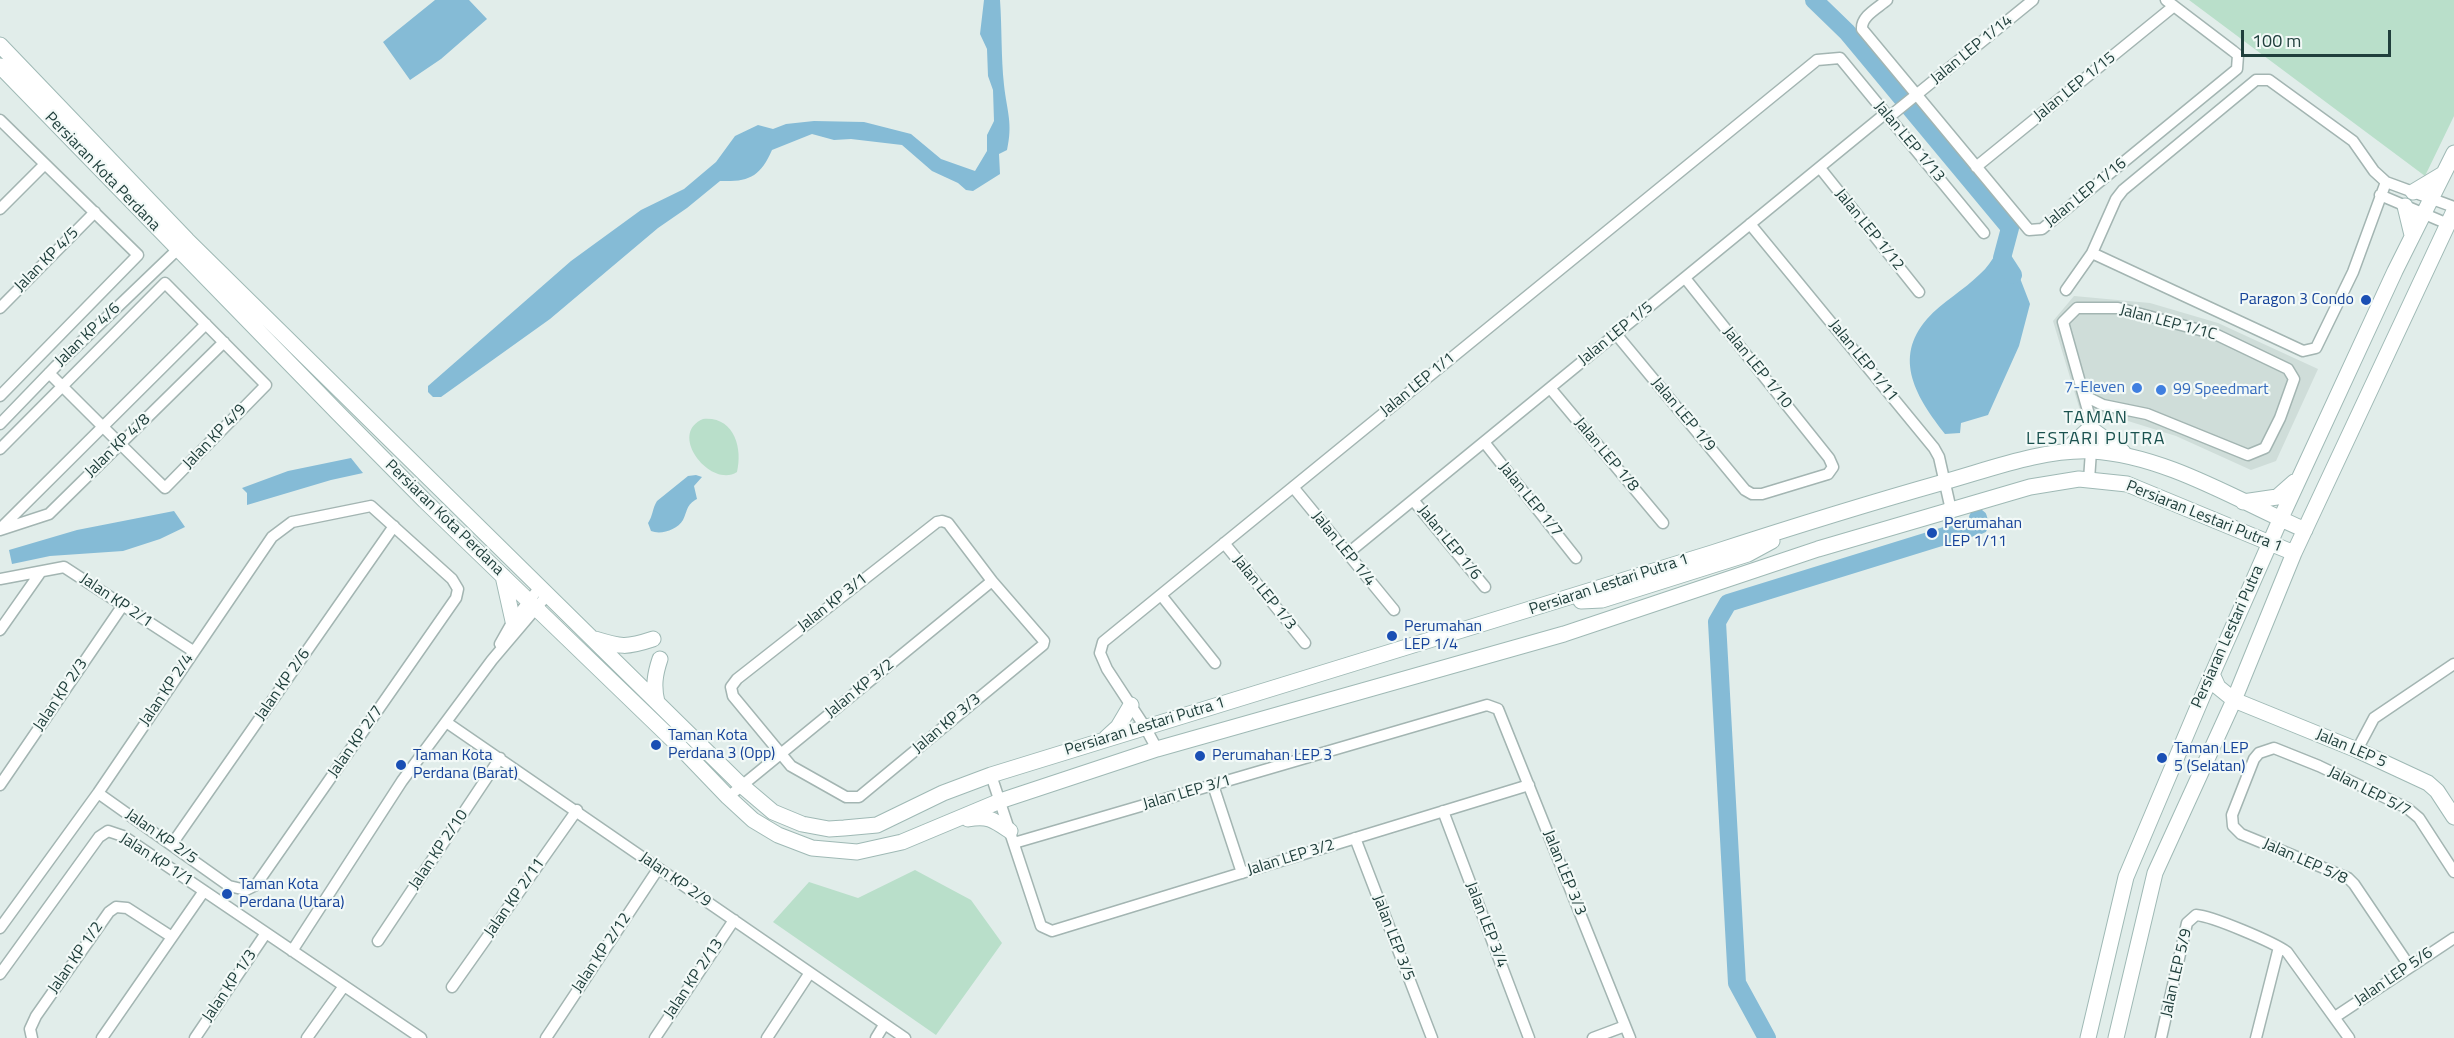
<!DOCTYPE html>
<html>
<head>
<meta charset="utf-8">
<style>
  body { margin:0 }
  #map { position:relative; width:2454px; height:1038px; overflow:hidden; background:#e1edea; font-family:"Titillium Web",sans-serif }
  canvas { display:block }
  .scale { position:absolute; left:2241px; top:30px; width:150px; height:27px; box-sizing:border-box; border:3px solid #203f3c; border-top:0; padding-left:8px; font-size:18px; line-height:21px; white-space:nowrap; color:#203f3c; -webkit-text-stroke:4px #f2f9f7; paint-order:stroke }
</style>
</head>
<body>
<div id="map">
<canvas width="2454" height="1038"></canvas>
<div class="scale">100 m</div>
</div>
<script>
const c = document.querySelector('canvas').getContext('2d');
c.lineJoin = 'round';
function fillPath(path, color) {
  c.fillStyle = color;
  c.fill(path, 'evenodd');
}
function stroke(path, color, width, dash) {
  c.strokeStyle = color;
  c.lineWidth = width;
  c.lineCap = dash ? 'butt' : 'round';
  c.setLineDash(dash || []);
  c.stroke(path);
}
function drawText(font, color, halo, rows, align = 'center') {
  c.font = font + ' "Titillium Web",sans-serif';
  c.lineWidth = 4.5;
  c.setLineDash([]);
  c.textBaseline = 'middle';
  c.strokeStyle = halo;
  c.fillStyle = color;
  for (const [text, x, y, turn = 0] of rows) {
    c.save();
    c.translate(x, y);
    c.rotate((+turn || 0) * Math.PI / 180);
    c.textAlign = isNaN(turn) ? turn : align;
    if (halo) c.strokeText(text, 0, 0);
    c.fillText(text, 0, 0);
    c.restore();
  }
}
fillPath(new Path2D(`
  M2074,296L2150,303L2218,323L2318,369L2276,461L2251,470L2176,436L2128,421L2082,417L2053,321Z`), '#cfddd9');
fillPath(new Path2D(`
  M2189,0H2454V116L2425,176Z
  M703,419C734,416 743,448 737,472C711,489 667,434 703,419Z
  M915,870L971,900L1002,943L936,1035L773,922L809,882L858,898Z`), '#b9dfca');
fillPath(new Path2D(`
  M435,0H469L487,19L441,59L410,80L383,42Z
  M984,0H1000C1002,28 1001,57 1004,85C1007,112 1013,123 1007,150L999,154L1000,174L973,191L966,190L958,183L932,171L902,145L851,139L834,140L812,134L772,150C760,177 749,182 720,181L687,208L658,228L550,319L441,397H433L428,392V386L571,261L641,210L684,189L716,162L735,136L758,125L773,129L786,124L814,121L864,122L911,134L941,159L975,171L987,151V135L994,121L993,90L988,76L987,49L980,34Z
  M1997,252L2011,255L2030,304L2019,346L1988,415L1961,423L1960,433L1945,434C1917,398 1892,359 1927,319C1942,302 1964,290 1980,274C1987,268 1992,260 1997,252Z
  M351,458L363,473L331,480L247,505V493L242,488L288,471Z
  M696,475L702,477L694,486L697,499C686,505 688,510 683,520C677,530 661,535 651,531L648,523C653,516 652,509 657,501L688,476Z
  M174,511L185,527L160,539L123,551L50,556L12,564L9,550L77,530Z`), '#85bbd6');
stroke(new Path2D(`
  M1814,0L1847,32L2010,228L2002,258L2013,275
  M1767,1038L1737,983L1717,622L1728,603L1980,525L1978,518`), '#85bbd6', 18);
const street = new Path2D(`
  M1887,0C1878,8 1861,16 1862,29L2029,230L2042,229L2237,69L2238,55L2233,51L2166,0
  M1889,117L2033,0
  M0,120L138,255L0,396
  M1976,167L2174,6
  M1820,168L1919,292
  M2380,195L2448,224
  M0,209L45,164
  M1750,224L1934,448L1939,457L1951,510
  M2092,253L2303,351L2316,348L2353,272L2386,182
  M2066,290L2092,253L2116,199L2123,190L2256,80H2269L2353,141L2374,171L2386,182L2454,207
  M0,308L95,212
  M1616,334L1745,490L1752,494H1762L1828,474L1833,467L1829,458L1685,278
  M1550,388L1663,523
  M2085,396L2103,405L2147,414L2248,455L2265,448L2280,418L2294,379L2288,369L2215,334L2118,308H2077L2063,322L2090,418L2091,451L2089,480
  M0,424L56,366L178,249
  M1484,442L1576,558
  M0,449L165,283L266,385L165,488C126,450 88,412 49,373
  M1293,487L1394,610
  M1413,500L1485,587
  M942,521L948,523L992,581L1044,641L1043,645L859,797H846L791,766L733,696L731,687L737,679L937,522Z
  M2,527L206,324
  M0,530L49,514L224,342
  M1224,543L1305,643
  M1347,554L1886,113
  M0,579L64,567L193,651
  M1161,595L1215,663
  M0,630L40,573
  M500,644L513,621L540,587
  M446,722L905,1038
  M1157,749L1145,727L1107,669L1100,653L1103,642L1817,60L1840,58L1984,233
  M2357,750L2374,718L2454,664
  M991,775L1041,926L1052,931L1529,785
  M0,785L123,605
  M1213,785L1242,873
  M728,797L992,581
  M1443,811L1529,1038
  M1355,838L1432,1038
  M1014,843L1487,705L1498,709L1630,1038
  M172,844L394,526
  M0,928L98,793L272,537L292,522L371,506L452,579L458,589L456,598L256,885L246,890L229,886L98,793
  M378,941L500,758
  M292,951L402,781L492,660L548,594
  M2410,967L2354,884L2348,878L2241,834L2233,826L2232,815L2254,759L2259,753L2274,748L2319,766L2407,808L2419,818L2454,872
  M0,974L99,837L108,831L123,836L421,1038
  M452,987L577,810
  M2335,1017L2454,938
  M32,1038L30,1029L36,1016L109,912L116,907L127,908L172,937
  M102,1038L204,891
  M195,1038L266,933
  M307,1038L344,986
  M546,1038L658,869
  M655,1038L734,920
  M767,1038L809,974
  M876,1038L884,1025
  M1593,1038L1625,1026
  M2161,1038L2187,923L2196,915C2212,916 2273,942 2287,952L2349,1038
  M2256,1038L2279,947`);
const secondary = new Path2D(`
  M0,45L187,240L740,784L773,812L802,824L829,829L844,828L877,825L943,793L991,775C1231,701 1472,629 1712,553C1789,528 1866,504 1944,482C1991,469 2042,449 2092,451C2165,455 2238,501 2305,530
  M0,66L338,413L425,501L680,747L728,797L753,820L778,835L812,848L857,852L902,842L1000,801L1157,749L1564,634L1818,549L2030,487L2079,479L2127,484L2294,553
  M2413,192L2443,174
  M2405,206L2412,235
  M2064,452L2090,428L2123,452
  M2243,502L2277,497L2294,482
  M503,576L513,621
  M1581,601L1602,600L1748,554L1772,541
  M595,639C621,647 626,648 653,639
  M2212,674L2218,687L2234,700L2357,750L2428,783L2437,791L2454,817
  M657,702C653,686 655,674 660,659
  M1106,738L1118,727L1131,705
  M968,819C988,815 994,820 1010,831
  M2088,1038L2126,877L2203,695L2280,520L2395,271L2454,153
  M2116,1038L2155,873L2234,700L2294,553L2454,211`);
stroke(street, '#a3b5b2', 13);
stroke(secondary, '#9fb9b5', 17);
stroke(street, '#fff', 10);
stroke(secondary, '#fff', 15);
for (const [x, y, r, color] of [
  [2366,300,6,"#1a4fb4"],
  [2137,388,6,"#3f7fe0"],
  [2161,390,6,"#3f7fe0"],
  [1932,533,6,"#1a4fb4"],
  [1392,636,6,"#1a4fb4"],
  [656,745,6,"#1a4fb4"],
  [1200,756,6,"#1a4fb4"],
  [2162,758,6,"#1a4fb4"],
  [401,765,6,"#1a4fb4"],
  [227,894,6,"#1a4fb4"]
]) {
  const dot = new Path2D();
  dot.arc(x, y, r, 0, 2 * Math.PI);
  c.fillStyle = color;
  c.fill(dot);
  stroke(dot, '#f2f9f7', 2);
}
drawText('16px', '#203f3c', '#f2f9f7', [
  ["Jalan LEP 1/14",1972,50,-39],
  ["Jalan LEP 1/15",2075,87,-39],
  ["Jalan LEP 1/13",1909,142,50],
  ["Persiaran Kota Perdana",102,172,46],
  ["Jalan LEP 1/16",2086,193,-39],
  ["Jalan LEP 1/12",1869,230,51],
  ["Jalan KP 4/5",47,260,-45],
  ["Jalan LEP 1/1C",2168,323,15],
  ["Jalan LEP 1/5",1616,334,-39],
  ["Jalan KP 4/6",88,335,-44],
  ["Jalan LEP 1/11",1863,361,51],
  ["Jalan LEP 1/10",1757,368,51],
  ["Jalan LEP 1/1",1418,385,-39],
  ["Jalan LEP 1/9",1683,415,50],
  ["Jalan KP 4/9",215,437,-46],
  ["Jalan KP 4/8",118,446,-44],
  ["Jalan LEP 1/8",1606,455,50],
  ["Jalan LEP 1/7",1530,500,51],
  ["Persiaran Lestari Putra 1",2204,517,22],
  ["Persiaran Kota Perdana",444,518,44],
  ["Jalan LEP 1/6",1449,543,51],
  ["Jalan LEP 1/4",1343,549,51],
  ["Persiaran Lestari Putra 1",1609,585,-18],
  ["Jalan LEP 1/3",1264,593,51],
  ["Jalan KP 2/1",116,601,34],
  ["Jalan KP 3/1",833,603,-38],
  ["Persiaran Lestari Putra",2228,637,-66],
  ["Jalan KP 2/6",283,685,-55],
  ["Jalan KP 3/2",860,689,-39],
  ["Jalan KP 2/4",167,690,-56],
  ["Jalan KP 2/3",61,695,-56],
  ["Jalan KP 3/3",947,724,-40],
  ["Persiaran Lestari Putra 1",1145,727,-17],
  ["Jalan KP 2/7",356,742,-55],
  ["Jalan LEP 5",2351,749,23],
  ["Jalan LEP 5/7",2369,792,27],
  ["Jalan LEP 3/1",1187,793,-16],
  ["Jalan KP 2/5",161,837,35],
  ["Jalan KP 2/10",439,850,-56],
  ["Jalan LEP 3/2",1291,858,-17],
  ["Jalan KP 1/1",156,860,33],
  ["Jalan LEP 5/8",2305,862,24],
  ["Jalan LEP 3/3",1564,873,68],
  ["Jalan KP 2/9",675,880,35],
  ["Jalan KP 2/11",515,898,-55],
  ["Jalan LEP 3/4",1486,925,69],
  ["Jalan LEP 3/5",1393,938,69],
  ["Jalan KP 2/12",602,953,-56],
  ["Jalan KP 1/2",76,958,-55],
  ["Jalan LEP 5/9",2177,973,-77],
  ["Jalan LEP 5/6",2394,977,-34],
  ["Jalan KP 2/13",694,979,-56],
  ["Jalan KP 1/3",230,986,-56]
]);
drawText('16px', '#164399', '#f2f9f7', [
  ["Paragon 3 Condo",2354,300,"right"],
  ["Perumahan",1944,524],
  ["LEP 1/11",1944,542],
  ["Perumahan",1404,627],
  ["LEP 1/4",1404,645],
  ["Taman Kota",668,736],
  ["Perdana 3 (Opp)",668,754],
  ["Taman LEP",2174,749],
  ["5 (Selatan)",2174,767],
  ["Taman Kota",413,756],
  ["Perdana (Barat)",413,774],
  ["Perumahan LEP 3",1212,756],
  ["Taman Kota",239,885],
  ["Perdana (Utara)",239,903]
], 'left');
drawText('16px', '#366cbe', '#f2f9f7', [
  ["7-Eleven",2125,388],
  ["99 Speedmart",2173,390,"left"]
], 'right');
c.letterSpacing = '1.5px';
drawText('18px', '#1b524f', '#f2f9f7', [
  ["TAMAN",2096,419],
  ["LESTARI PUTRA",2096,440]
]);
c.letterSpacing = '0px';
</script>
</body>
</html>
